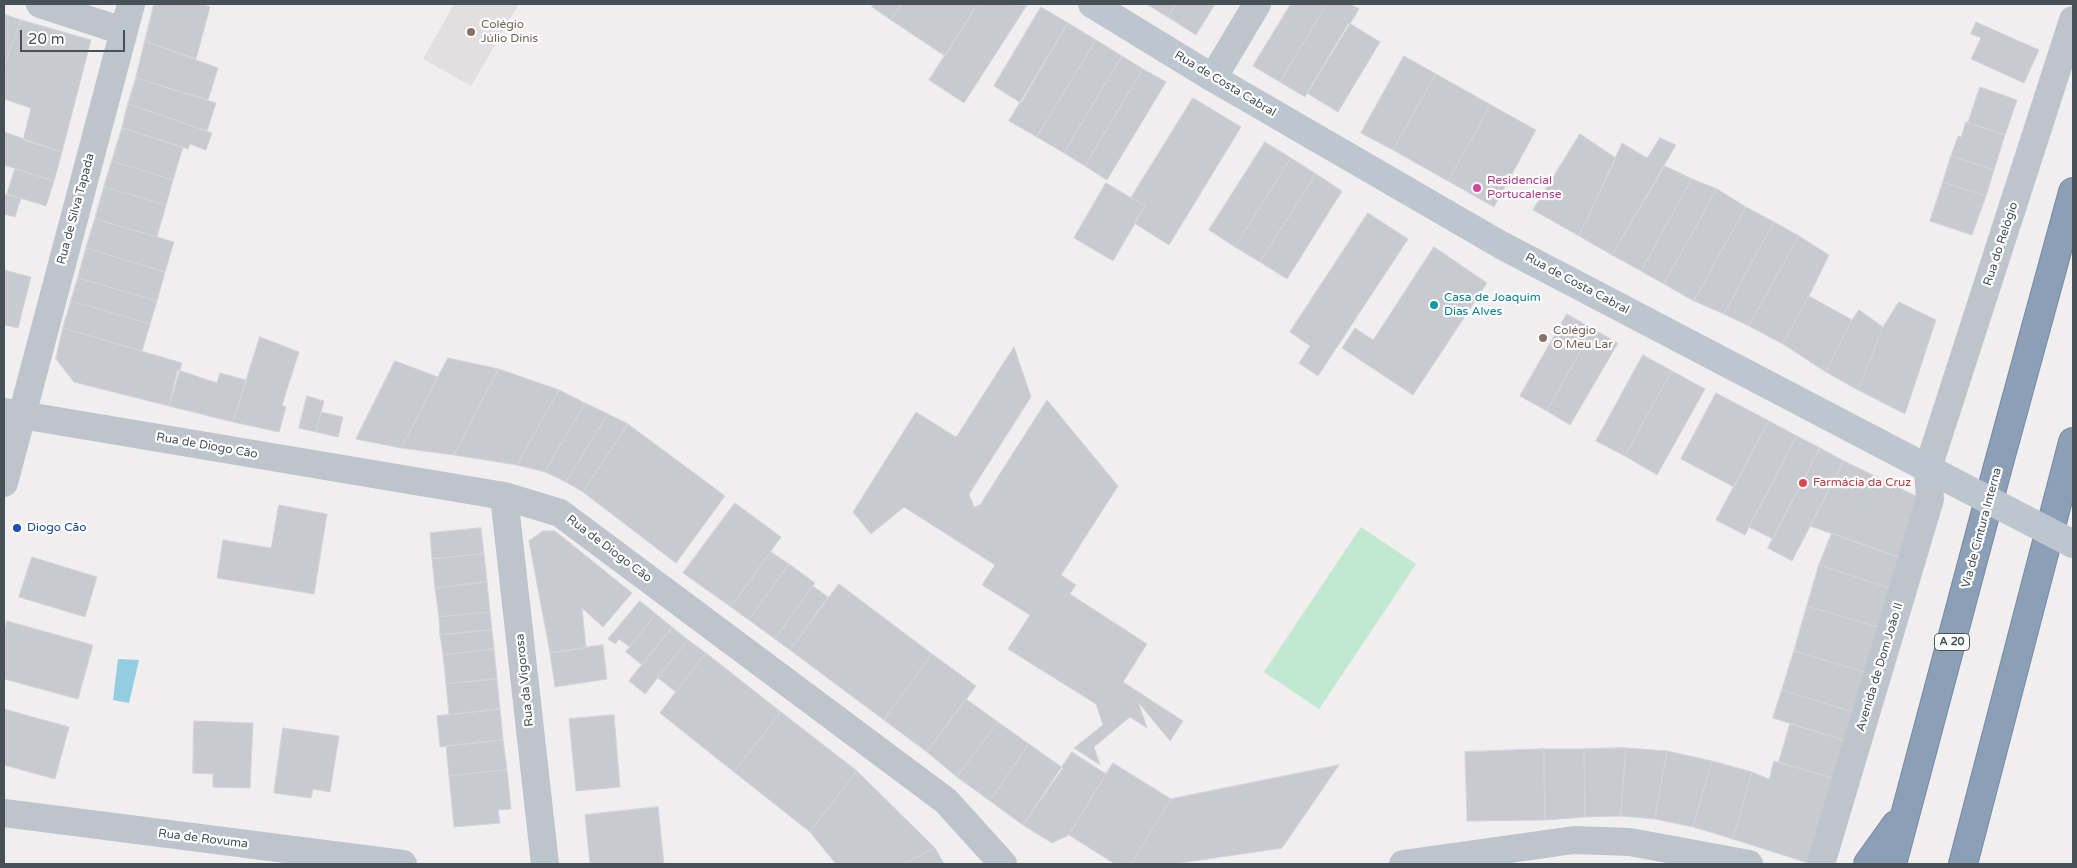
<!DOCTYPE html>
<html>
<head>
<meta charset="utf-8">
<style>
  body { margin:0 }
  #map { position:relative; width:2077px; height:868px; overflow:hidden; background:#f0eeee; font-family:"Varela Round",sans-serif }
  canvas { display:block }
  .frame { position:absolute; inset:0; border:5px solid #485058; pointer-events:none }
  .scale { position:absolute; left:20px; top:30px; width:105px; height:22px; box-sizing:border-box; border:2px solid #485058; border-top:0; padding-left:6px; font-size:15px; line-height:18px; white-space:nowrap; color:#485058; -webkit-text-stroke:4px #fff; paint-order:stroke }
</style>
</head>
<body>
<div id="map">
<canvas width="2077" height="868"></canvas>
<div class="frame"></div>
<div class="scale">20 m</div>
</div>
<script>
const c = document.querySelector('canvas').getContext('2d');
c.lineJoin = 'round';
function fillPath(path, color) {
  c.fillStyle = color;
  c.fill(path, 'evenodd');
}
function stroke(path, color, width, dash) {
  c.strokeStyle = color;
  c.lineWidth = width;
  c.lineCap = dash ? 'butt' : 'round';
  c.setLineDash(dash || []);
  c.stroke(path);
}
function drawText(font, color, halo, rows, align = 'center') {
  c.font = font + ' "Varela Round",sans-serif';
  c.lineWidth = 4.5;
  c.setLineDash([]);
  c.textBaseline = 'middle';
  c.strokeStyle = halo;
  c.fillStyle = color;
  for (const [text, x, y, turn = 0] of rows) {
    c.save();
    c.translate(x, y);
    c.rotate((+turn || 0) * Math.PI / 180);
    c.textAlign = isNaN(turn) ? turn : align;
    if (halo) c.strokeText(text, 0, 0);
    c.fillText(text, 0, 0);
    c.restore();
  }
}
fillPath(new Path2D(`
  M454,4H519L471,86L423,59Z`), '#e1dfdf');
fillPath(new Path2D(`
  M1361,527L1416,564L1319,709L1264,672Z`), '#c1e8d1');
fillPath(new Path2D(`
  M118,659L139,660L129,703L113,700Z`), '#93cee0');
const building = new Path2D(`
  M154,4H203L210,7L196,59L145,41Z
  M873,4H902L891,20L872,7Z
  M902,4H978L945,56L891,20Z
  M978,4L1027,5L964,103L929,80Z
  M1147,4H1176L1168,17Z
  M1176,4H1215L1196,35L1168,17Z
  M1291,4H1327L1280,82L1253,66Z
  M1327,4H1350L1359,9L1305,97L1280,82Z
  M1041,7L1068,23L1021,103L994,86Z
  M4,14L21,20L4,67Z
  M21,20L91,40L62,152L23,140L31,108L4,99V67Z
  M1976,22L2039,50L2024,83L1971,59L1981,38L1971,34Z
  M1068,23L1096,40L1037,137L1009,121Z
  M1349,23L1380,42L1338,112L1307,93Z
  M1096,40L1122,56L1064,153L1037,137Z
  M145,41L218,68L208,100L136,78Z
  M1122,56L1143,69L1085,166L1064,153Z
  M1404,56L1436,74L1393,150L1361,133Z
  M1143,69L1166,82L1107,180L1085,166Z
  M1436,74L1491,105L1448,181L1393,150Z
  M136,78L216,103L207,131L128,104Z
  M1980,87L2017,100L2005,135L1968,123Z
  M1193,98L1241,127L1169,245L1134,223L1145,206L1131,198Z
  M128,104L212,133L206,150L190,144L188,149L122,128Z
  M1491,105L1536,130L1494,207L1448,181Z
  M1966,122L2005,135L1994,170L1951,156L1958,136L1961,137Z
  M122,128L183,147L173,180L112,161Z
  M4,132L62,152L54,181L4,165Z
  M1580,134L1616,158L1579,236L1533,210Z
  M1660,138L1676,145L1612,255L1579,236L1622,143L1647,158Z
  M1265,142L1291,158L1235,247L1209,230Z
  M1951,156L1994,170L1986,196L1943,182Z
  M1291,158L1316,174L1260,262L1235,247Z
  M112,161L173,180L166,205L104,187Z
  M1665,166L1692,179L1641,271L1612,255Z
  M15,169L54,181L46,206L7,194Z
  M1316,174L1342,191L1287,279L1260,262Z
  M1692,179L1717,189L1664,284L1641,271Z
  M1943,182L1986,196L1972,235L1930,221Z
  M1106,183L1145,206L1113,261L1074,238Z
  M104,187L166,205L157,237L95,219Z
  M1717,189L1746,207L1694,301L1664,284Z
  M4,194L21,198L15,217L4,214Z
  M1746,207L1774,222L1724,314L1694,301Z
  M1368,213L1408,239L1318,376L1299,363L1310,346L1290,332Z
  M95,219L174,242L165,272L86,248Z
  M1774,222L1799,236L1749,326L1724,314Z
  M1799,236L1829,255L1809,296L1783,344L1749,326Z
  M1434,247L1487,283L1413,395L1342,348L1355,328L1373,340Z
  M86,248L165,272L157,301L78,278Z
  M4,270L31,277L18,328L4,325Z
  M78,278L157,301L150,324L71,301Z
  M1809,296L1852,320L1826,372L1783,344Z
  M71,301L150,324L142,351L63,328Z
  M1899,302L1936,320L1905,414L1858,390L1883,327Z
  M1859,310L1883,327L1858,390L1826,372L1852,320Z
  M1567,314L1593,329L1547,411L1520,396Z
  M63,328L182,363L169,406L74,382L56,359Z
  M1593,329L1618,343L1570,425L1547,411Z
  M260,337L299,352L282,405L286,407L279,432L233,422Z
  M1014,347L1031,397L969,494L974,507L980,505L1047,400L1118,486L1061,575L1076,585L1070,594L1147,644L1123,682L1183,721L1170,741L1138,702L1147,728L1130,717L1094,747L1100,765L1074,748L1103,725L1096,704L1008,649L1030,615L982,585L995,565L904,507L871,534L853,512L916,412L956,437Z
  M1643,355L1672,371L1625,456L1596,441Z
  M448,358L499,369L454,455L401,448Z
  M395,361L438,377L401,448L356,439Z
  M499,369L559,390L517,465L454,455Z
  M178,370L217,383L220,373L246,380L233,422L169,406Z
  M1672,371L1705,389L1657,475L1625,456Z
  M559,390L585,403L545,472L517,465Z
  M1716,393L1769,421L1734,487L1681,459Z
  M307,396L324,401L316,432L299,428Z
  M585,403L608,414L566,482L545,472Z
  M321,412L343,417L338,437L316,432Z
  M608,414L628,424L583,492L566,482Z
  M1769,421L1797,436L1745,535L1716,520Z
  M628,424L725,496L676,563L583,492Z
  M1797,436L1820,448L1773,539L1749,527Z
  M1820,448L1844,461L1792,561L1768,548Z
  M1844,461L1922,499L1901,558L1810,526Z
  M735,503L781,537L731,607L683,573Z
  M279,505L327,514L314,594L217,578L223,540L271,548Z
  M481,528L484,554L432,559L430,533Z
  M543,531H555L632,593L603,627L582,608L586,648L550,653L529,541Z
  M1832,533L1901,558L1893,589L1819,565Z
  M771,552L789,564L749,620L731,607Z
  M484,554L487,582L435,588L432,559Z
  M32,557L97,577L85,617L19,597Z
  M789,564L815,583L775,639L749,620Z
  M1819,565L1893,589L1881,628L1807,606Z
  M487,582L490,612L439,617L435,588Z
  M839,584L932,654L884,720L790,650Z
  M813,586L828,597L790,650L775,639Z
  M640,601L656,614L630,647L619,639L615,644L608,639Z
  M1807,606L1881,628L1868,673L1794,651Z
  M490,612L492,630L440,635L439,617Z
  M656,614L672,627L642,665L626,652Z
  M7,621L93,645L78,699L4,679V633Z
  M672,627L688,640L645,694L629,681Z
  M492,630L494,649L443,655L440,635Z
  M688,640L706,653L676,692L658,678Z
  M603,645L607,679L555,687L550,653Z
  M494,649L497,679L446,684L443,655Z
  M1794,651L1868,673L1856,713L1782,690Z
  M706,653L781,712L734,772L660,713Z
  M932,654L976,686L927,752L884,720Z
  M497,679L500,709L449,715L446,684Z
  M1782,690L1856,713L1847,741L1773,718Z
  M966,699L998,722L957,777L927,752Z
  M4,709L69,727L55,779L4,765Z
  M500,709L503,740L440,747L437,716Z
  M781,712L857,771L810,832L734,772Z
  M614,715L620,787L576,791L569,719Z
  M194,721L253,723L250,788L213,787V774L193,773Z
  M998,722L1029,744L990,801L957,777Z
  M1790,724L1847,741L1836,779L1779,762Z
  M283,728L339,736L330,792L313,789L311,798L274,793Z
  M503,740L507,770L449,776L446,746Z
  M1029,744L1063,768L1023,825L990,801Z
  M1626,748L1621,816L1585,817L1584,749Z
  M1626,748L1667,751L1655,819L1621,816Z
  M1544,749H1584L1585,817L1545,820Z
  M1544,749L1545,820L1467,821L1465,752Z
  M1667,751L1712,761L1693,827L1655,819Z
  M1072,752L1106,774L1069,835L1052,843L1023,825Z
  M1712,761L1752,772L1733,839L1693,827Z
  M1774,761L1836,779L1811,864L1733,839L1752,772L1769,779Z
  M1113,763L1171,799L1131,864H1115L1069,835Z
  M1339,765L1282,848L1173,864H1131L1171,799Z
  M507,770L511,809L498,810L500,823L454,827L449,776Z
  M857,771L935,848L903,864H836L810,832Z
  M658,807L664,864H590L585,815Z
  M935,848L944,864H903Z`);
fillPath(building, '#c9cad0');
stroke(building, '#d2d4d8', 1);
const motorway = new Path2D(`
  M1868,864L1896,825
  M1892,864L1997,470L2073,192
  M1963,864L2073,442`);
stroke(motorway, '#768aa2', 30);
stroke(new Path2D(`
  M1821,864L1930,499L1928,468`), '#bec4cb', 28);
stroke(new Path2D(`
  M40,4L123,31
  M1213,78L1257,4
  M4,412L504,496L560,513L946,801L1003,864
  M1928,468L2073,20
  M4,483L131,4
  M504,496L545,864
  M4,813L403,864
  M1403,864L1574,840L1630,842L1749,864`), '#bec4cb', 28);
stroke(new Path2D(`
  M1092,4L1213,78L1501,245L1950,480`), '#bdc5cf', 28);
stroke(motorway, '#8b9fb6', 28);
stroke(new Path2D(`
  M1950,480L2073,544`), '#bdc5cf', 28);
for (const [x, y, r, color] of [
  [471,32,5,"#8d6e63"],
  [1477,188,5,"#d1479c"],
  [1434,305,5,"#0f9aa8"],
  [1543,338,5,"#8d6e63"],
  [1803,483,5,"#e0444e"],
  [17,528,5,"#1a4fb4"]
]) {
  const dot = new Path2D();
  dot.arc(x, y, r, 0, 2 * Math.PI);
  c.fillStyle = color;
  c.fill(dot);
  stroke(dot, '#fff', 2);
}
for (const [x, y, w] of [
  [1952,642,35]
]) {
  const box = new Path2D();
  box.roundRect(x - w / 2, y - 8.5, w, 17, 4);
  c.fillStyle = '#fff';
  c.fill(box);
  stroke(box, '#485058', 1);
}
drawText('bold 11px', '#485058', null, [
  ["A 20",1952,642]
]);
drawText('12px', '#785e54', '#fff', [
  ["Colégio",481,25],
  ["Júlio Dinis",481,39],
  ["Colégio",1553,331],
  ["O Meu Lar",1553,345]
], 'left');
drawText('12px', '#485058', '#fff', [
  ["Rua de Costa Cabral",1225,84,31],
  ["Rua de Silva Tapada",76,209,-75],
  ["Rua do Relógio",2001,244,-72],
  ["Rua de Costa Cabral",1577,284,28],
  ["Rua de Diogo Cão",207,446,10],
  ["Via de Cintura Interna",1982,528,-75],
  ["Rua de Diogo Cão",609,549,37],
  ["Avenida de Dom João II",1880,667,-73],
  ["Rua da Vigorosa",525,680,-96],
  ["Rua de Rovuma",203,839,7]
]);
drawText('12px', '#b23c85', '#fff', [
  ["Residencial",1487,181],
  ["Portucalense",1487,195]
], 'left');
drawText('12px', '#0d838f', '#fff', [
  ["Casa de Joaquim",1444,298],
  ["Dias Alves",1444,312]
], 'left');
drawText('12px', '#be3a42', '#fff', [
  ["Farmácia da Cruz",1813,483]
], 'left');
drawText('12px', '#164399', '#fff', [
  ["Diogo Cão",27,528]
], 'left');
</script>
</body>
</html>
